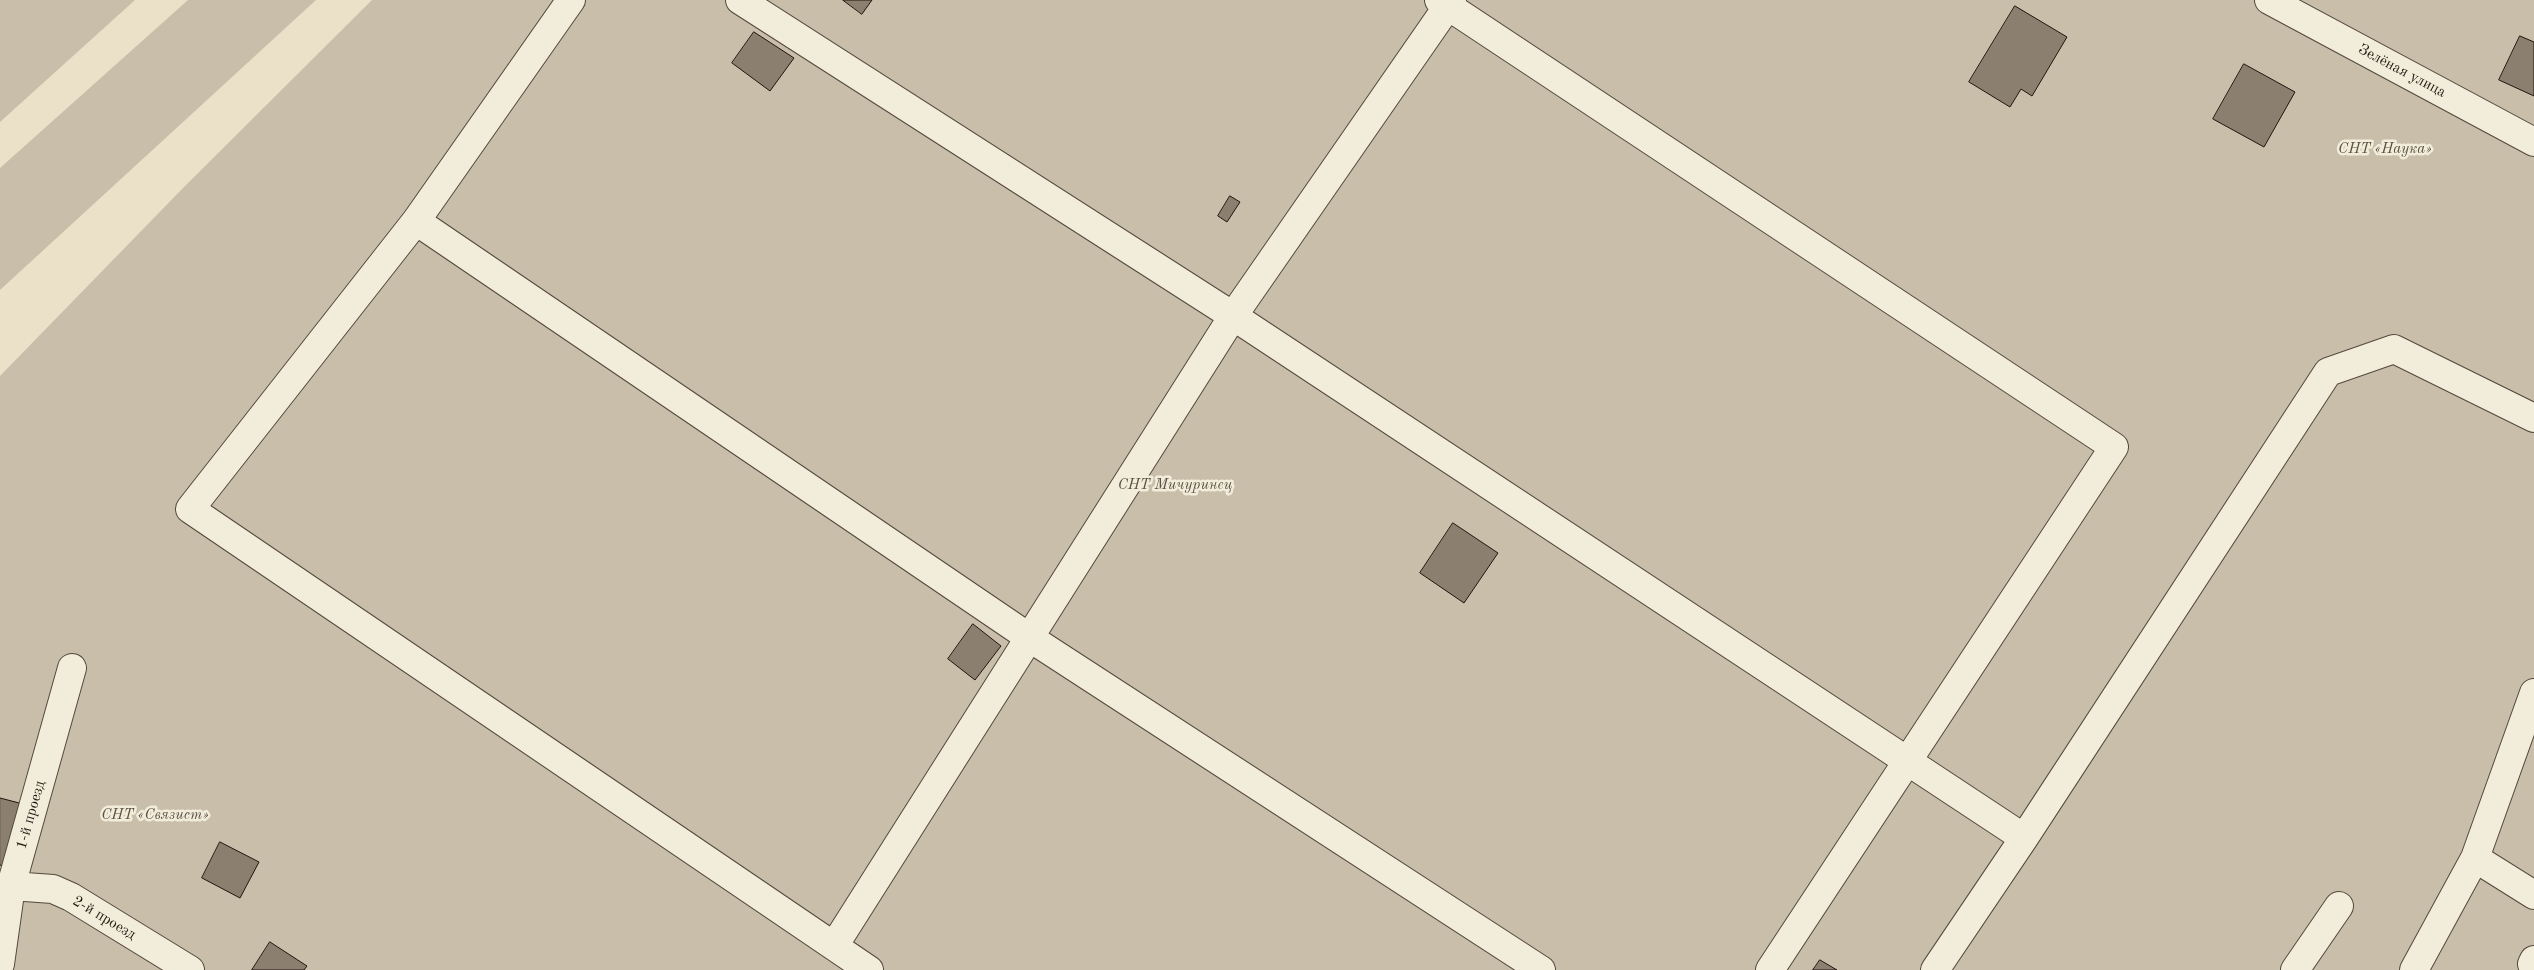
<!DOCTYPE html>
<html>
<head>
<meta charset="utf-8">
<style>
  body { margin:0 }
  canvas { display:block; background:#ebe1c8 }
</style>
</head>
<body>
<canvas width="2534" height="970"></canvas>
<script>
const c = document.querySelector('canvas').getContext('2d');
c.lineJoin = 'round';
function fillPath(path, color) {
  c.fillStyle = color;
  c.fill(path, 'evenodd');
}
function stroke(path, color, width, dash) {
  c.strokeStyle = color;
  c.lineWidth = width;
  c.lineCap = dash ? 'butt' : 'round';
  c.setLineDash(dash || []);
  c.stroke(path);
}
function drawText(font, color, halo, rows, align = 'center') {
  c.font = font + ' "Old Standard TT",serif';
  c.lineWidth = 5;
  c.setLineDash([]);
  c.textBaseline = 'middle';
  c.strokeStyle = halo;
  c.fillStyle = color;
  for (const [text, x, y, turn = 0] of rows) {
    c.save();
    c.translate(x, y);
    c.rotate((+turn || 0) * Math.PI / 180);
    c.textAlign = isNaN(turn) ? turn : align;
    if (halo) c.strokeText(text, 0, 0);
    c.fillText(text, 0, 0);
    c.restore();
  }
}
fillPath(new Path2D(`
  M0,0H135L0,122Z
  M188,0H316L0,290V168Z
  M372,0H2534V970H0V376L184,187Z`), '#c9bea9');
const building = new Path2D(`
  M843,0H872L862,14Z
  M2015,6L2067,37L2032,96L2021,89L2010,107L1969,82Z
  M754,32L794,58L770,91L732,63Z
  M2520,36L2534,42V96L2499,80Z
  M2244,64L2295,92L2264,147L2213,119Z
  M1230,196L1240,202L1227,222L1218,216Z
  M1453,523L1498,553L1464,603L1420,573Z
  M973,624L1001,646L975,680L948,659Z
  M0,798L23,804L7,867L0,865Z
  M220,842L259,862L240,898L202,878Z
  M270,942L307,966L304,970H252Z
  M1820,960L1837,970H1813Z`);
fillPath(building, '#8b7f6f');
stroke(building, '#22150f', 1);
const minor = new Path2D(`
  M571,0L416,221L190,509L869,970
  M740,0L1233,316L2024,838
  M1439,0L2114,447L1770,970
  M2269,0L2534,142
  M416,221L1030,638L1541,970
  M2475,858L2534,895
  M11,886L53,889L71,897L190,970
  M834,946L1233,316L1452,0
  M0,964L11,886L72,668
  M2532,964L2534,960
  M1935,970L2024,838L2328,372L2394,349L2534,418
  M2295,970L2339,906
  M2414,970L2475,858L2534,693`);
stroke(minor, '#54483d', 30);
stroke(minor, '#f2ecdb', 28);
drawText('15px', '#22150f', '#f2ecdb', [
  ["Зелёная улица",2402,71,28],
  ["1-й проезд",31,815,-74],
  ["2-й проезд",104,918,31]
]);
drawText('italic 15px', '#5c5045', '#f2ecdb', [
  ["СНТ «Наука»",2385,149],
  ["СНТ Мичуринец",1175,485],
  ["СНТ «Связист»",155,815]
]);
</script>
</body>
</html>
